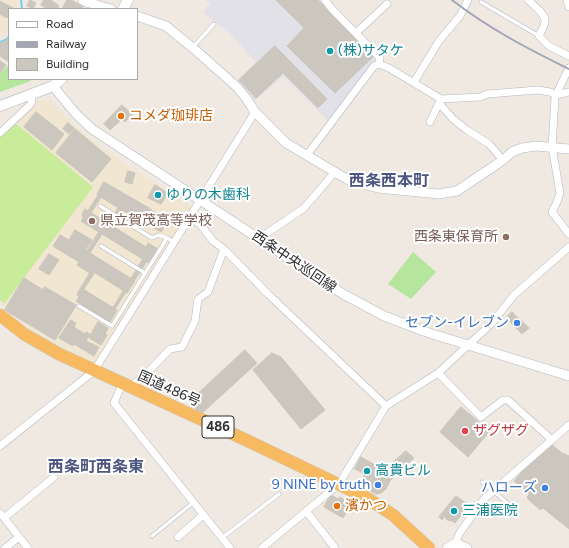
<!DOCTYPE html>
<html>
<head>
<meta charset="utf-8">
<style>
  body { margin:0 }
  #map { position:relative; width:569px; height:548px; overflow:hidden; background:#efe9e1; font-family:Figtree,sans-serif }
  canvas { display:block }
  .legend { position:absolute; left:8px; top:8px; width:130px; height:72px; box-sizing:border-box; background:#fff; border:1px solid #ababab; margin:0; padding:5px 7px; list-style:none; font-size:12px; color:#2e2e2e }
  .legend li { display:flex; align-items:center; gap:8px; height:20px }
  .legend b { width:20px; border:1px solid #ababab }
</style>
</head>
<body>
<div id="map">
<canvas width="569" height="548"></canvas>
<ul class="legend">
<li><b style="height:5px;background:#fff"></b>Road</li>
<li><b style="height:5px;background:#a3a6b8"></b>Railway</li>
<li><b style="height:11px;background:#cbc7bf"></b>Building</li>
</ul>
</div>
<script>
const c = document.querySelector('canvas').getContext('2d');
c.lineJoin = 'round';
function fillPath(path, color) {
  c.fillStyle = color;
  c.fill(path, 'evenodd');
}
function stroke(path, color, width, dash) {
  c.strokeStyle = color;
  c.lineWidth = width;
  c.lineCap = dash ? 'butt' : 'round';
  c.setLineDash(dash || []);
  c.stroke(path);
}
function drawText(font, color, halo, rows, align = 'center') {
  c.font = font + ' Figtree,"Noto Sans JP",sans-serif';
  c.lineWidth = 4;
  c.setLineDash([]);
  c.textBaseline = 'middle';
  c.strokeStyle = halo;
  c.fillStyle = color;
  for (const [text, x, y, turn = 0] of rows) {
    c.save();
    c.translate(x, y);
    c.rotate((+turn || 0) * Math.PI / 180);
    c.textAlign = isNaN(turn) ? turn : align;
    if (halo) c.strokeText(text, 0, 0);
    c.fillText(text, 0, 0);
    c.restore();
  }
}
fillPath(new Path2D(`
  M205,0H322L330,14L377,60L328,121L283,76L253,103L236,82L256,62L230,34L203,12L210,4Z`), '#e3e1e8');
fillPath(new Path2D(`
  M0,0H16L18,9H9V31L0,37Z
  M39,100L51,101L75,127L100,147L192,207L97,362L92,364L39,336L9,314L0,303V136Z`), '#f0e6d1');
fillPath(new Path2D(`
  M9,64V79H29L31,81L0,92V74Z
  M413,252L436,272L411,299L388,284Z`), '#b6e59e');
fillPath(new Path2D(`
  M14,122L93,187L4,304L0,300V136Z`), '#c9ec9a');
stroke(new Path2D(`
  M21,0L22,9
  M0,42L7,39L9,36`), '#75cff0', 2);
const building = new Path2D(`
  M30,0L36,3L33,9L27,6Z
  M44,0H51L59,6L57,9H47L41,5Z
  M67,0H72L83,7L82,9H65L63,8Z
  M276,0H318L374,56L335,93L287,46L304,28Z
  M0,1L13,8L9,9V14L7,18L0,14Z
  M9,38V62L0,56V44Z
  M275,46L327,99L318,108L283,73L256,98L239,80Z
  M0,61L6,65L0,73Z
  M122,105L132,114L125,122L122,119L110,130L104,124Z
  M36,112L64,134L52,150L24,127Z
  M68,123L74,128L69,134L63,129Z
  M75,129L111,159L92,182L56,153Z
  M128,171L135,173L132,184L125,182Z
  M104,182L149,208L141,221L97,195Z
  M155,185L168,193L161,204L148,198Z
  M98,196L101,197L91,213L88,211Z
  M118,208L122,210L112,226L109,224Z
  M85,209L146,247L148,243L158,249L149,263L81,221L84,217L82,216Z
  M150,209L168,220L161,232L142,221Z
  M75,230L92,240L85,250L135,281L127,293L94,272L93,275L77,265L79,262L53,246L60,235L69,240Z
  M99,232L102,234L90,253L87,251Z
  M49,254L59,260L49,275L39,269Z
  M143,259L147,261L134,281L131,279Z
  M90,273L93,275L84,289L81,288Z
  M24,278L74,309L55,340L5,310Z
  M45,287L76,305L74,309L43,290Z
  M81,288L117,310L110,322L76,301L79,297L77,295Z
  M124,290L126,292L115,309L113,308Z
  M512,312L529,328L522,334L506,318Z
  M71,320L76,323L74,327L85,334L86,332L90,334L86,341L99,347L94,356L74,344L73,346L59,338Z
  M98,322L108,328L105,334L107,335L101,345L89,338Z
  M245,350L257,363L201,414L189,402Z
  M272,353L281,357L325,410L301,429L253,370Z
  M461,407L490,431L468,457L440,432Z
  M551,444L562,453L569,456V529L543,508L540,510L527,498L529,494L514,481L529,463Z
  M406,451L414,458L403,468L396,460Z
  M361,457L377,466L367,485L361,482L365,474L355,469Z
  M396,460L403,468L390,481L379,476Z
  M374,473L390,481L386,489L381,493L376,494L367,489Z
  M331,495L338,499L340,497L345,500L344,502L350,506L343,518L324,507Z
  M456,496L469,505L455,523L452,521L447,520L445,516L442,520L439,517Z`);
fillPath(building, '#cbc7bf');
stroke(building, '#cbc5ba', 1);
const service = new Path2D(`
  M481,2L539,36
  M193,47L214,24
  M100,206L152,238L159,235L167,238
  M101,246L145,273
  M79,306L112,326L167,238L174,242
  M482,482L511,506
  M152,536L194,502
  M222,538L279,494`);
const minor = new Path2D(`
  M325,0L332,9L380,58L379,64
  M528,0C533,5 545,13 545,21C545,25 541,32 539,36L549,46L569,56
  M567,0L569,7
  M356,33L387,4
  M569,68L555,97L552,147L560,193L557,202L552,212L569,234
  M414,82L439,41L460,16L468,0
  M441,99L439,103L453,119L467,130L489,144L503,160
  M430,122L439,103
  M0,133L31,104L32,100L31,95
  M307,155L374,66L379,64L389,68L441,99L480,97L488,94L538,90L550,92L557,95L569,92
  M189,218L200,224L213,241L224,249L268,294L386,406L438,373L491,324L514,295L569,247
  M260,239L263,236L304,208L334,173
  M438,373L481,417L503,400H508L552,440
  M122,384L114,403L230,548
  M130,387L149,371L170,349L182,347L195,321L198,299L208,292L224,249
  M0,446L94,371L255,112
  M306,511L335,548
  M0,513L28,548
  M4,518L54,477
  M178,537L203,515
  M456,543L459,534L484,499L569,425
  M5,548L19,537
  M262,548L339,484L386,406`);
const tertiary = new Path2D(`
  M83,0L86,2L111,9
  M137,16L166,26L193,48L237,87L246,98L255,112L286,143L350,181L378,188L439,194L457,191L503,160L512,152L522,148L536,146L569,149
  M53,86L76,114L92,129L343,294L384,316L429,333L569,376
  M447,548L456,543L467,548`);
const secondary = new Path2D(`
  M123,9L128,0
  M0,106L53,86L62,79`);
const trunk = new Path2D(`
  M0,315L24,334L59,354L246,440L367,498L393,515L429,548`);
stroke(service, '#b4b7c1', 4.5);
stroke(minor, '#b4b7c1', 8);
stroke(tertiary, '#b4b7c1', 10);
stroke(secondary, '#b4b7c1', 11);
stroke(trunk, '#c9c9c9', 13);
stroke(service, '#fff', 3.5);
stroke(minor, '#fff', 7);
stroke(tertiary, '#fff', 9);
stroke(secondary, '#fff', 10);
stroke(trunk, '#f8ba60', 12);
stroke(new Path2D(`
  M452,0C488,28 528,49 569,69`), '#a3a6b8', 2);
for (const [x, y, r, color] of [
  [330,51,4,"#0f9aa8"],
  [121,116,4,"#e8710a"],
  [158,195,4,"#0f9aa8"],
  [92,221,4,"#8d6e63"],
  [506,237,4,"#8d6e63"],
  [517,323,4,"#3f7fe0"],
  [465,431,4,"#e0444e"],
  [367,471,4,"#0f9aa8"],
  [378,485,4,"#3f7fe0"],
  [545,488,4,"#3f7fe0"],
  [337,506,4,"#e8710a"],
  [454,511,4,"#0f9aa8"]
]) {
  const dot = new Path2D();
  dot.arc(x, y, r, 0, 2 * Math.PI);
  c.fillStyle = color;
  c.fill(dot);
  stroke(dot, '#fff', 1.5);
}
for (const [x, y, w] of [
  [218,427,32]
]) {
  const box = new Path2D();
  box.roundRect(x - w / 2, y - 11, w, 22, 3);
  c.fillStyle = '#fff';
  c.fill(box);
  stroke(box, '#2e2e2e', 1);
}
drawText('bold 13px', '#2e2e2e', null, [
  ["486",218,427]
]);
drawText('14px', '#0d838f', '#fff', [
  ["(株)サタケ",338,51],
  ["ゆりの木歯科",166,195],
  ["高貴ビル",375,471],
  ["三浦医院",462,511]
], 'left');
drawText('14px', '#c56008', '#fff', [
  ["コメダ珈琲店",129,116],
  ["濱かつ",345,506]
], 'left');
drawText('14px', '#785e54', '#fff', [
  ["県立賀茂高等学校",100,221],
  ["西条東保育所",498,237,"right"]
], 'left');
drawText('14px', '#2e2e2e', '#fff', [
  ["西条中央巡回線",294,262,34],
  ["国道486号",169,389,24]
]);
drawText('14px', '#366cbe', '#fff', [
  ["セブン-イレブン",509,323],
  ["9 NINE by truth",370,485],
  ["ハローズ",537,488]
], 'right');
drawText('14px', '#be3a42', '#fff', [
  ["ザグザグ",473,431]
], 'left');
drawText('bold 16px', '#4d5680', '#fff', [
  ["西条西本町",389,181],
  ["西条町西条東",96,467]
]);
</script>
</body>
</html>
